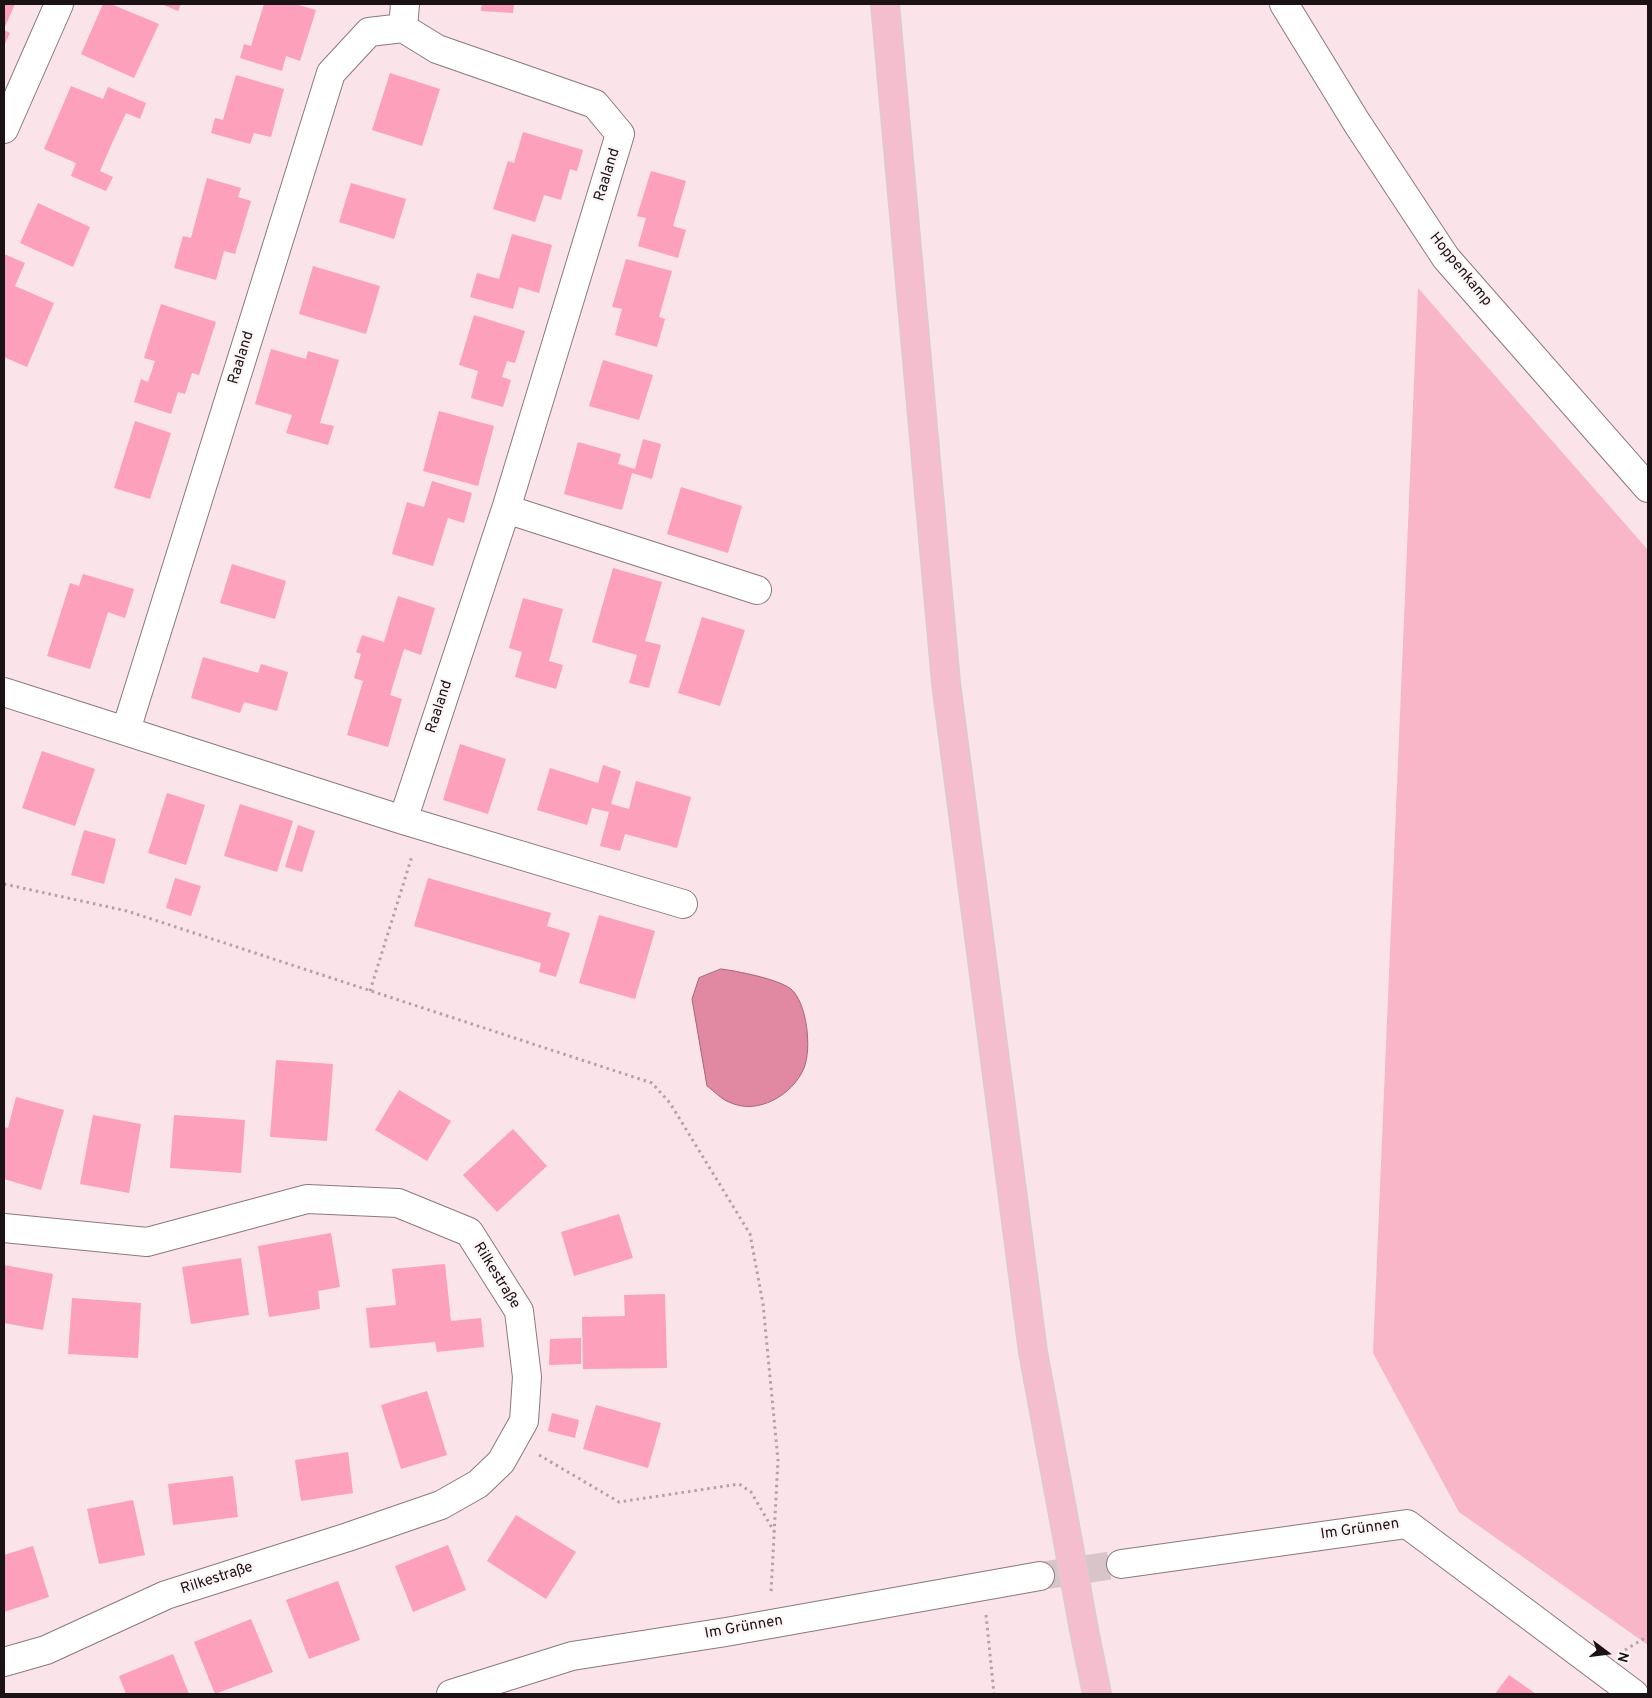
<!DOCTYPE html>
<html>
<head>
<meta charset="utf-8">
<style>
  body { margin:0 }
  #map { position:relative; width:1652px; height:1698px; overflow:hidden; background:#fae3e9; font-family:Overpass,sans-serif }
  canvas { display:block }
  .frame { position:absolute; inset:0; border:5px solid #1a1214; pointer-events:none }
  .north { position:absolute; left:1582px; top:1628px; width:50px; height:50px; -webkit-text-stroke:4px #fef5f7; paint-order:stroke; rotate:105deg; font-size:14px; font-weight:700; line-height:20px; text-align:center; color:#1a1214 }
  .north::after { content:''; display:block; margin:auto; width:18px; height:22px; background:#1a1214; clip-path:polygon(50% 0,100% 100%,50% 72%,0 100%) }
</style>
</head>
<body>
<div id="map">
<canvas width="1652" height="1698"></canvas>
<div class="frame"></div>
<div class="north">N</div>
</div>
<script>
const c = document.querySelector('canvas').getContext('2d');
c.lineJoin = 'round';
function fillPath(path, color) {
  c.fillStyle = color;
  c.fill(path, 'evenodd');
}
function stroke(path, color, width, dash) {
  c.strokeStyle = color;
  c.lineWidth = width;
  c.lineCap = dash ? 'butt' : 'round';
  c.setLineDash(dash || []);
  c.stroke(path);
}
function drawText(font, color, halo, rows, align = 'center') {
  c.font = font + ' Overpass,sans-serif';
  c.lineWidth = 5;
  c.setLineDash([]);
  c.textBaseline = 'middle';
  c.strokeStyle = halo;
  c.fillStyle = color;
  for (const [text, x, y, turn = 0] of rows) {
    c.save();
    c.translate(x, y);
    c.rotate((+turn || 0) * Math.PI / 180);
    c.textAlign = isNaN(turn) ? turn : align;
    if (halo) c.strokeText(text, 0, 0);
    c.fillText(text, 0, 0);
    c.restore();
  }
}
fillPath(new Path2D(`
  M1418,288L1648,550V1645L1459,1512L1373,1353Z`), '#f8b6c8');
const water = new Path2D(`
  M721,969C737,971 778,979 791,989C807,1003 812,1048 804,1068C793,1095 757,1116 729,1102C721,1099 714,1091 707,1086L692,999L699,978Z`);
fillPath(water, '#e188a3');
stroke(water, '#a56578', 1);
fillPath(new Path2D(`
  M4,4H15L4,29Z
  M103,4H111L159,24L134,78L81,54Z
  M161,4H181L178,11Z
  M264,4H295L316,10L300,61L286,56L282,71L240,58L244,44L251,46Z
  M482,4H514L513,13L481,11Z
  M4,30L10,33L4,46Z
  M390,73L440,89L422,146L372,130Z
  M236,75L284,89L271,137L254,133L250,144L211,133L215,118L223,120Z
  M71,86L103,99L108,87L146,103L140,119L126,113L113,141L100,171L113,177L106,191L71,176L76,163L44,149Z
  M523,132L583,150L577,171L570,169L561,200L544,195L535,222L493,209L508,161L514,163Z
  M651,171L686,181L673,226L686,230L678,258L638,246L646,218L637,216Z
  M207,178L241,188L238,197L251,201L235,254L224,251L216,280L174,268L183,236L191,238Z
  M351,183L406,199L394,239L339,222Z
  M38,203L90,227L73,267L20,243Z
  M512,234L552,245L539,293L519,287L513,309L470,297L477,273L499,279Z
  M4,254L25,263L15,286L54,303L27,367L4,357Z
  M626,259L672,271L659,317L665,319L657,347L615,335L622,309L612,307Z
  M313,266L380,286L366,334L299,314Z
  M161,304L216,322L199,375L192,373L185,394L178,392L171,414L134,402L141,379L148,382L155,361L144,358Z
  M474,315L525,331L515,363L507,361L502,377L511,380L503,407L471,398L478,371L459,365Z
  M271,349L306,359L308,351L339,360L320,423L334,426L328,445L286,433L292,415L255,404Z
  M603,360L653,375L639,420L589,406Z
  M439,411L494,426L478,486L423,471Z
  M135,421L171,433L150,499L114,488Z
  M643,439L661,444L652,479L632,473L622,510L564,494L578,442L621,454L618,464L635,469Z
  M432,481L472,493L464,523L448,518L433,566L392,554L407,502L424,507Z
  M681,487L742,506L728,553L667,534Z
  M232,564L286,581L275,619L220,603Z
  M613,568L662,582L645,641L661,645L649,688L629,683L637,655L592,642Z
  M83,574L134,589L125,618L108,612L90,669L47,656L70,583L79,586Z
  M398,596L435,608L421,655L404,649L390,695L402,699L388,747L347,735L363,681L354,678L361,654L356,652L362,635L384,642Z
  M523,598L563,609L549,661L563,665L556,689L515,677L522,652L509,648Z
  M702,617L745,630L720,706L678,693Z
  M203,657L258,673L261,664L288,672L277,711L244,702L240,713L191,698Z
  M460,744L506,759L488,814L443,800Z
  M42,751L95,769L75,826L22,808Z
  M603,765L621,771L611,804L629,809L636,781L691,797L677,848L625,834L620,851L600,846L609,812L592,808L587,825L537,810L550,768L598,783Z
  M167,793L205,805L186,865L148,853Z
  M240,804L293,821L277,872L224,856Z
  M298,825L315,831L302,872L285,867Z
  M84,830L116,839L104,884L71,875Z
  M175,878L201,886L191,916L166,908Z
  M428,878L551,913L547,926L570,933L556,977L539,972L541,963L414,926Z
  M599,915L655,931L635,999L579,983Z
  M276,1060L333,1064L327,1141L270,1137Z
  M399,1090L451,1121L427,1161L375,1130Z
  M16,1097L64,1110L41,1190L4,1179V1127L8,1128Z
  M93,1115L141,1124L129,1193L80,1184Z
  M174,1115L245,1120L241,1173L170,1168Z
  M513,1129L547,1166L497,1212L463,1175Z
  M619,1214L633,1258L574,1276L561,1232Z
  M331,1233L340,1287L318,1291L320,1309L269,1317L258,1246Z
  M241,1258L249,1315L191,1324L182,1267Z
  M445,1264L451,1321L481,1318L484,1347L437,1352L435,1342L370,1348L366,1308L396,1305L392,1269Z
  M4,1265L53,1274L43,1330L4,1323Z
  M665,1294L667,1368L583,1369L582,1317L625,1316L624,1295Z
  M72,1298L141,1303L138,1358L68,1354Z
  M581,1338V1364L549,1365L550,1339Z
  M427,1391L447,1455L401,1469L381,1405Z
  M596,1405L661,1423L648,1468L583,1449Z
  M552,1413L579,1420L575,1438L548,1431Z
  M348,1452L353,1493L301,1501L295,1460Z
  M233,1476L238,1517L173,1525L168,1484Z
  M133,1500L145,1555L99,1564L87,1509Z
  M516,1515L576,1552L546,1599L487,1561Z
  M448,1545L466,1590L413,1612L395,1566Z
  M33,1546L49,1597L4,1612V1555Z
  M338,1581L360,1640L309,1659L286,1600Z
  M251,1619L273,1672L215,1694L194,1642Z
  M173,1654L189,1694H126L119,1676Z
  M1509,1675L1536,1694H1495Z`), '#fca0bc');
stroke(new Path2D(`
  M1040,1576L1121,1564`), '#d8c4c9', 28, [28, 14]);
const minor = new Path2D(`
  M1284,4L1357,123L1446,258L1648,488
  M403,28L437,49L595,104L620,134L506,509L403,820
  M4,129L59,4
  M506,509L757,590
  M4,692L403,820L683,904
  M126,730L331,73L369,32L403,28L405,4
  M4,1228L147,1242L307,1199L398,1203L469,1232L519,1311L527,1377L524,1421L501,1462L478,1484L441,1505L348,1537L166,1595L46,1650L4,1662
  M1121,1564L1407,1524L1634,1694
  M451,1694L572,1656L726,1632L1040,1576`);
const major = new Path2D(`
  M885,4L946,683L1033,1352L1069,1547
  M1084,1630L1097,1694`);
stroke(minor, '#8c787d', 30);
stroke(major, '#d1d0d0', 30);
stroke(new Path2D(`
  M4,884L127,911L652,1083L670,1103L750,1234L763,1304L778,1460L771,1592
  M370,991L412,856
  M539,1455L619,1502L739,1484L751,1492L775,1533
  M986,1615L994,1694
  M1625,1650L1648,1636`), '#b5a2a7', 3, [2.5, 4]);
stroke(minor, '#fff', 28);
stroke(major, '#f4bece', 28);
const majorBridge = new Path2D(`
  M1069,1547L1084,1630`);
stroke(majorBridge, '#d1d0d0', 30, []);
stroke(majorBridge, '#f4bece', 28);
drawText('15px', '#1a1214', '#fef5f7', [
  ["Raaland",608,175,-73],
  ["Hoppenkamp",1460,270,51],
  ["Raaland",242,358,-73],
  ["Raaland",440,707,-72],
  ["Rilkestraße",496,1276,58],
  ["Im Grünnen",1360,1530,-8],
  ["Rilkestraße",217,1579,-18],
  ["Im Grünnen",744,1628,-10]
]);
</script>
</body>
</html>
